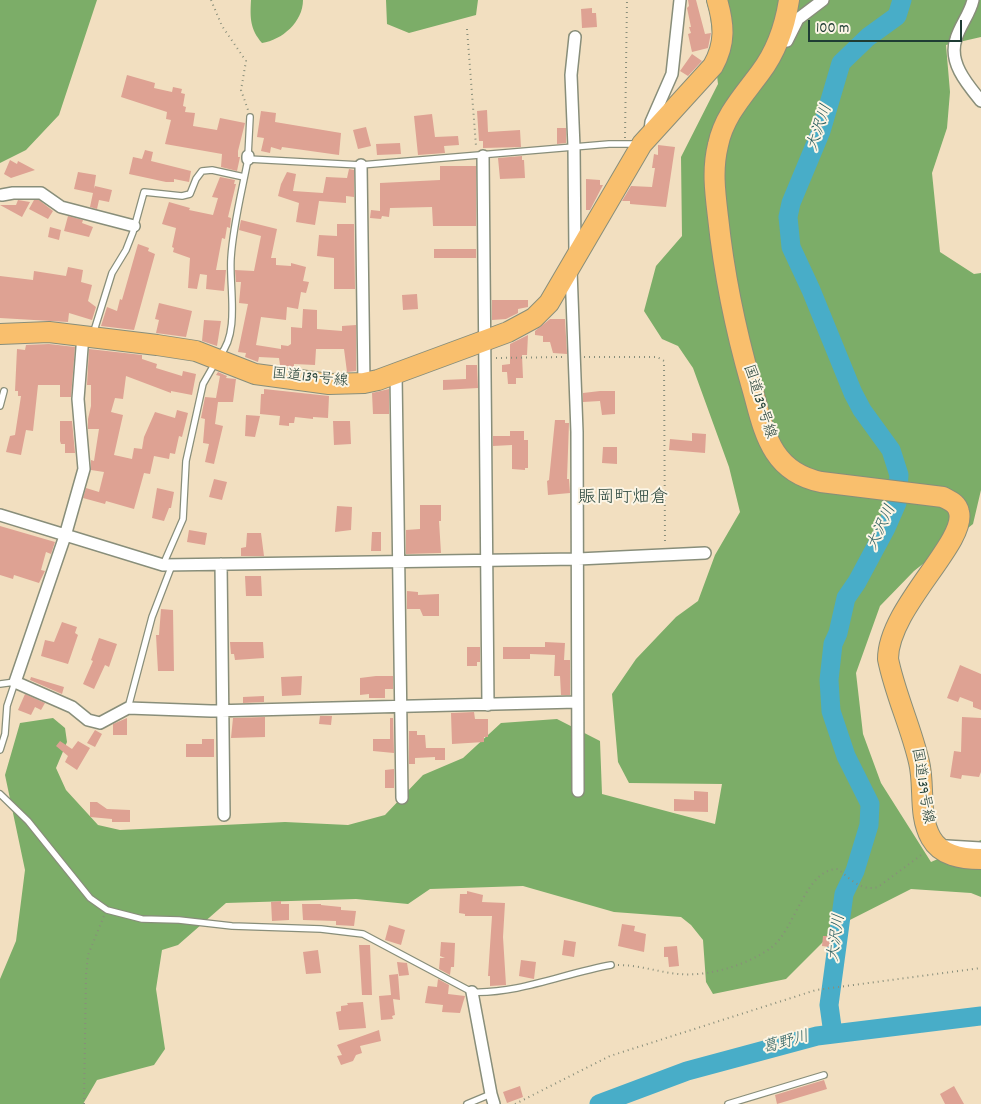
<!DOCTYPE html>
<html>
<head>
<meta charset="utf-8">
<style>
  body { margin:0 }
  #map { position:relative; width:981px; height:1104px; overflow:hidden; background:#f2dfc0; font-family:Dekko,sans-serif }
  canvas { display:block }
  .scale { position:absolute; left:808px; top:20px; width:154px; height:22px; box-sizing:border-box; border:2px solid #1f3d34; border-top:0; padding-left:6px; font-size:15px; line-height:18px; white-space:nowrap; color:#1f3d34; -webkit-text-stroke:4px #fcf5e5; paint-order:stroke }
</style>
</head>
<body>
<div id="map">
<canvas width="981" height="1104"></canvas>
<div class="scale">100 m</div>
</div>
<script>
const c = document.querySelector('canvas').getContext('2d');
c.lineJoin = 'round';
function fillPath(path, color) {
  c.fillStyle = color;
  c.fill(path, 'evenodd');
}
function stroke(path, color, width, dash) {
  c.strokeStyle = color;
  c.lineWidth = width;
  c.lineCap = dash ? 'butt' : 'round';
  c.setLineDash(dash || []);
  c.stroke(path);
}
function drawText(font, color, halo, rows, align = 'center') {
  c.font = font + ' Dekko,"Klee One",sans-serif';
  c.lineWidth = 4;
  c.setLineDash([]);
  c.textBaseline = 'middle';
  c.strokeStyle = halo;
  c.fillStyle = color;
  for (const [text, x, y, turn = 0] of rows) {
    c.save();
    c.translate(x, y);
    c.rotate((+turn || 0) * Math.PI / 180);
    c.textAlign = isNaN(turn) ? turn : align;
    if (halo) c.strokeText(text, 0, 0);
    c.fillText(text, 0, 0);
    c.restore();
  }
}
fillPath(new Path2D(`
  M0,0H97L59,115L26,150L0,163Z
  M251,0H303C303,22 282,40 262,43C250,29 250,18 251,0Z
  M386,0H478L476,15L409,33L387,24Z
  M706,0H981V37L946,45L950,92L947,128L932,173L940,252L974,274L981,273V490L973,524L914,571L880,606L856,673L863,734L881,783L931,862L981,840V897L971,893L911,889L840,925L786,979L713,994L706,982L703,940L691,925L681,917L614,912L523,886L430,889L408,904L356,899L226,903L178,945L162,950L156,989L165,1049L154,1065L97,1080L83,1104H0V979L16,941L25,870L5,775L20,723L53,718L65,728L67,742L56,768L66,790L98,825L120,830L285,822L348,825L385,815L423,775L463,758L501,723L557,719L600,741L602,794L715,824L722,784L629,783L618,762L612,694L636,659L676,617L698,601L715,555L740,512L729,467L693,368L678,346L662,339L644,311L656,266L682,236L681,157L718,84L710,15Z`), '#7cad68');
stroke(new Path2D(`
  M833,1034L829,1005L844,894L855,871L869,825L870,804L846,756L831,711L829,680L833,644L838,633L846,598L857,582L886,528L897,503L899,475L891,450L862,410L853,393L811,290L791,247L788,217L791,203L821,131L841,63L868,37L897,16L902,0
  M599,1104L687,1071L817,1036L981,1016`), '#48adc8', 19);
fillPath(new Path2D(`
  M688,0H696L705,34L711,33L708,48L692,52L688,34L691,33L689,27H691L687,8L689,6Z
  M592,8V13H596L597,27L582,28L581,9Z
  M692,54L702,61L688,76L680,71Z
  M127,75L155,83L154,88L172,92L173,87L182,89L181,93L185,94L183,106L186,107L185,112L195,113L193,126L217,130L220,118L245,123L238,151V157H240L237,171L221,167L222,154L165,144L171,120L166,119L167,112L121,97Z
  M487,110L488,132L520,130L521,147L483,148V141H479L477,111Z
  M261,111L276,113L275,122L341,133L339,155L282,147L281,150L271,147L270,153L261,151L264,138L257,137Z
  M432,114L435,137L458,136L459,145L444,146L445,153L418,155L414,116Z
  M366,127L371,146L358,149L353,130Z
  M557,128H566V143L557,144Z
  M400,143L401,154L377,155L376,144Z
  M658,145L675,147L666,207L630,204V201H622L631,186L652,187L655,168H652L654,154L658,155Z
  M145,150L153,152L151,161L191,171L189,182L174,179V182H166L129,174L133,157L142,159Z
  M522,156V160H524L525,178L500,179L498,158Z
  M10,160L17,164L18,161L35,170L11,178L4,174Z
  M440,166H476V226H433L432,207L390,208L389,217L382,216L381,219L370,218L371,210L380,211V183L440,180Z
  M349,169L354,170V197L346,196V203L319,201L315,225L296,222L299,203L278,196L281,184L287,172L296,174L293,191L323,193L326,177L347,178Z
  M78,172L96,175L94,189L95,186L112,190L109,202L99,200L97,209L90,207L93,193L74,189Z
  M220,177L235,180L234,184H236L228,217L231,218L230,228L227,227L225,239L222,238L216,270H226L224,291L206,289L207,275L200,274L197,289L188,288L190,258L173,252L174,248L172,247L176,228L162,224L169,202L190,208L189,210L213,215L218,198L212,197Z
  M586,179L600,180V185H603L590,210H586Z
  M18,200L30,202L22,217L0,205H16Z
  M34,200H39L53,211L48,219L29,209Z
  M68,216L83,220L82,223L93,227L89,237L64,231Z
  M241,220L277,229L271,258H276V265L291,266V263L306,267L303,281L309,282L306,293L301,292L298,309L287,307L286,320L261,317L256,345L281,349V345L288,346L291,344V327L302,328L303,309L317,310V329L342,331V326L356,325V371L347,372L344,349H316L315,365L294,364V367L280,365L279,358L259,357L258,362L245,357L246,353L238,352L248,304L239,303L241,282H236L235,270L254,271L261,236L239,230Z
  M337,224H354L355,289H334V258L317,256L319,235L337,236Z
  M50,227L61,230L59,240L48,237Z
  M138,244L149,248L148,251L155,254L134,330L101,326L107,307L117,311L120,299L122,300Z
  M434,249H476V258H434Z
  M68,267L83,270L81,282L92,285L88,301L96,307L92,320L69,313L68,322L0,318V276L33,280L34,271L66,276Z
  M417,294L418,309L403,310L402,295Z
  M492,300H528V307L518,309V313L506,319L492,320Z
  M159,303L192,311L186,337L156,333L159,320L155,319Z
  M550,319H565L567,354L553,353L550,342H543V336L535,335V331Z
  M204,320L221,321L217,346L202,341Z
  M528,335L527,355H522L523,378H516V384H508L507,372H502V365L510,364V344Z
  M49,344L75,347L71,397H60V385H38L33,431L26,430L21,455L6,452L10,436L15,435L21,396H18V391H15L17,349L25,350L26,345Z
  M89,349L142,355V359L157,364L156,368L182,376L183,371L196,374L192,395L171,391V393L126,376L123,399L115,398L111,412L123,415L114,455L132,459L134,448L142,449L144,437L155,412L175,418L177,410L188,413L182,437L179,436L175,454L170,453L169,459L154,456L150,474L144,473L134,509L106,501L105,504L83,498L86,488L99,492L104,472L91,470V460L94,461L99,429H88V419L91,406V385H87Z
  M466,365H477L478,388L443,390V380L466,379Z
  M218,372L227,376L226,378L236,379L233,402H218L215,424L223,426L214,464L205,462L209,444L203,443L205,419L201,418L205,397L216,398L220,376L216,375Z
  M264,389L329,396L328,418L313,417V419L295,417L294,423H289V426L279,425L280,416L260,414L261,394H264Z
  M389,389V414H373L372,393Z
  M600,391H615V414L602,415L600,401L583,402V393Z
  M246,415L260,416L255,437L245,436Z
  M555,420H565V423H569L567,479H569L570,493L548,495L547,481L549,480Z
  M60,421H72L75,453H65V444H61L60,441Z
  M333,421H350L351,444L334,445Z
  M510,431H524V440H528V468H525V470L512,469V445L493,446V436H510Z
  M692,433L706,434L705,453L669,450L670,439L692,441Z
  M603,447H617V464L602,463Z
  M214,479L227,482L222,500L209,497Z
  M157,488L174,492L171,508H169L164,521L152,518Z
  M420,505H441V521H439L441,553L406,554V530L420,529Z
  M337,506L352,507L351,530L335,532Z
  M0,526L55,542L51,554L46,552L41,570L45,571L39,583L14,575L13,579L0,575Z
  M189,530L207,533L205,545L187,542Z
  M372,532H381V551H371Z
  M247,533H261L264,556H241V548L246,547Z
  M245,576H261L262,596H246Z
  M407,591L418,592V595L439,594V616H423L420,609H407Z
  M161,609L173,610L174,671H158L156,635H159Z
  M62,622L77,627L75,633L78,635L68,664L41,656L45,640L54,642Z
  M99,638L117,644L109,667L105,665L94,689L83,684L93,661L91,660Z
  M230,642H263L264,658L235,660L234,654H231Z
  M545,642L565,643L564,660H570V695H561L560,676H554L555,655L530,654V659H503V647H545Z
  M467,647H480V662H477V666H467Z
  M960,665L981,674V710L973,707V702L960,697L958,702L947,698Z
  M302,676L301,695L282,696L281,677Z
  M376,676H393V689H385V698H369V694L360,695V678Z
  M31,677L64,687L62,694L30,680Z
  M25,694L45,703L41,710L35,707L31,715L18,710Z
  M264,696V702L243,703V697Z
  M474,712L475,719H488V737H484V742L452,744L451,713Z
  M320,716H332L331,725L319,724Z
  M265,717V737L231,738L233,718Z
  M962,717L981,718V772L979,777L962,775L961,779L950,777L954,751L961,752Z
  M127,718V735H113V724Z
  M390,718H393L394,753L373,751V739H390Z
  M95,730L102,734L95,747L87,743Z
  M409,731H417V735H425L426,748H445V760H435V757L415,758V764H409Z
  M202,739H214V757H186V744H202Z
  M60,741L72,749L78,741L90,748L77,770L65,762L68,756L56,746Z
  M394,769V788H385V770Z
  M694,791L708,792V812L674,811V799L694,800Z
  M90,802H97L107,809L130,810V822H112V819L90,817Z
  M467,891L483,895L482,902L505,903L503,937L506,985L490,986V976H488L492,916H465V914L459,913L460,894H467Z
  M281,901V904H289V920L272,921L271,902Z
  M302,904H321V905L341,907V910L356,911L354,926L336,925V921L303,920Z
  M622,924L635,926L634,931L646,934L644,952L618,946Z
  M389,925L405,930L401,945L385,940Z
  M823,936H831L830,947L822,946Z
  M564,940L576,942L574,957L562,955Z
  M441,942L455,943L454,967H451L450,975L439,969L440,958H445L440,956Z
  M359,945H370L372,995H362Z
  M677,946L679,966L669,967L668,957H664V947Z
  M318,950L321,973L306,974L303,952Z
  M521,960L536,962L534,979L519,976Z
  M397,962L407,963L409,975L399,976Z
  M398,974L400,1000L393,999L395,1015L392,1016L393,1019L381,1020L379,996L391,995L389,975Z
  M438,979L449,985L448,994L465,996L460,1013L442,1012L443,1005L425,1003L428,986L437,987Z
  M363,1002L366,1028L339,1030L336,1012L341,1011V1006L348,1005L347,1003Z
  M379,1030L381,1041L360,1046L362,1053L356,1055L353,1061L341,1065L337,1056L342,1055L337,1045Z
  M824,1080L827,1089L777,1104L775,1095Z
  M520,1086L523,1097L507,1103L503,1092Z
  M954,1086L964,1104H945L940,1094Z`), '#dea293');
const service = new Path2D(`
  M248,156L250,117
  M93,334L112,273L126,250L133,232L144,192L182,196L190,194L196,179L202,171L212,170L244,177
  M220,355C240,333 229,286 231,258C233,225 242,191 248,159L361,165L609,144H637
  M0,406L4,391
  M163,565L183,519L186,461L203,384L215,363
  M0,684L15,682L7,706L5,734L0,750
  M128,708L152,617L172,565
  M0,794L28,821L90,898L107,910L142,919L179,920L232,926L321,929L363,934L472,992C519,994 565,973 611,965
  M467,1104L491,1094
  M728,1104L824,1075`);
const minor = new Path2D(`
  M973,0C970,14 960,25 956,39C948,62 967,84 981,101
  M787,41L798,19L823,0
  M650,131L651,122L672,74L680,0
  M483,156L488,705
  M248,159V156
  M361,165L364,383
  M2,195L13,193H41L61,207L134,226
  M575,253L574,147L571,75L575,37
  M571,270L577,432L578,791
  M83,335L78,399L84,469L65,536L15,682L72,707L88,720L100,723L128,708L211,711L577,702
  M396,374L402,798
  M0,515L163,565L578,559L705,553
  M221,564L224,815
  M947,846L981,848
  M472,992L491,1094L494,1104`);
const trunk = new Path2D(`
  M789,0C785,26 776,52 760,73C743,96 724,116 718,145C712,169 715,192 718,217C724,274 735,328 751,384C758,407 762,432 775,452C786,469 802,478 821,482L943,497C950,501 957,503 959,512C967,542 888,608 888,659C895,694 911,727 919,762C925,786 918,815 931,838C941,856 962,859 981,859
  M0,334L49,332L157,345L196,351L255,374L329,384L364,383L378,380L508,332L534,318L549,303L642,144L713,66C726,43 724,24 717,0`);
stroke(service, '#888e7a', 8);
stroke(minor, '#888e7a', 14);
stroke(trunk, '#888e7a', 22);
stroke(new Path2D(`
  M211,0L222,26L246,61L241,90L248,110
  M467,29L476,146
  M625,138L627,0
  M584,357H657L664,361L665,545
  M496,358L564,357
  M618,965C639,965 658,972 678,974C708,977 748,965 772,947C795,929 806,868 838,869C850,879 862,892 878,887L924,853
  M84,1104L86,975L88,955L104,916
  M515,1104L610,1056L816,990L981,968`), '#888e7a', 2, [1, 4]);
stroke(service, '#fff', 5.5);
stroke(minor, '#fff', 11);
stroke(trunk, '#f9bf6d', 20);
drawText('15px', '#1f3d34', '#fcf5e5', [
  ["国道139号線",310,379,6],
  ["国道139号線",758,402,72],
  ["国道139号線",921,786,81]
]);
drawText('italic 16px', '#2b5f60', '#fcf5e5', [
  ["大沢川",821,128,-71],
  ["大沢川",883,528,-65],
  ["大沢川",838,938,-82],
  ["葛野川",786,1044,-15]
]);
drawText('18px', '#1f3d34', '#fcf5e5', [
  ["賑岡町畑倉",623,500]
]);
</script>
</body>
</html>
